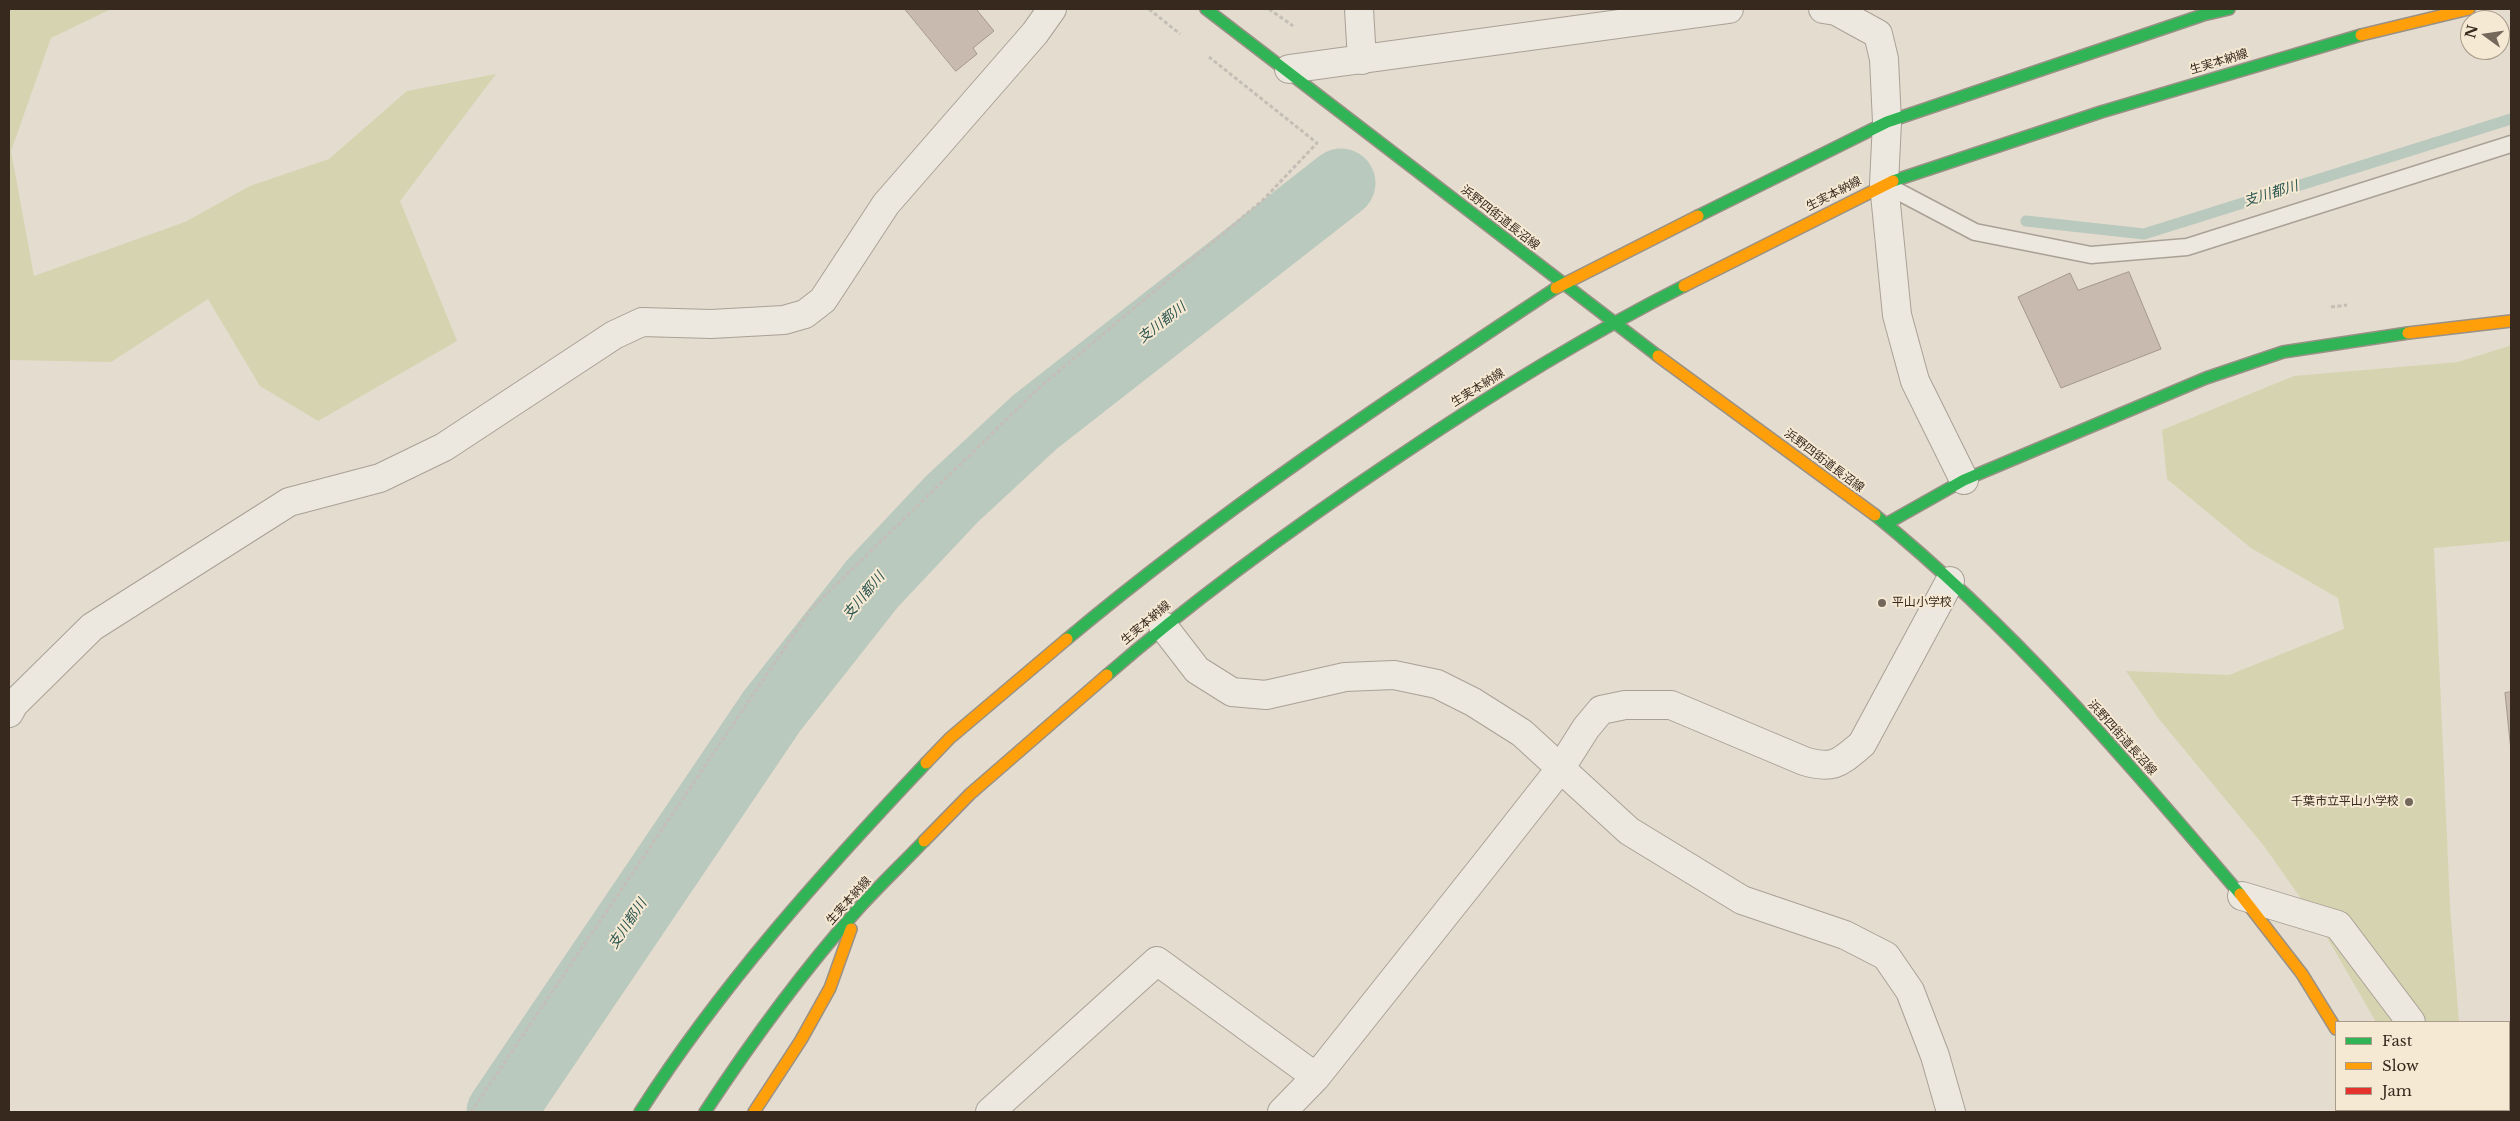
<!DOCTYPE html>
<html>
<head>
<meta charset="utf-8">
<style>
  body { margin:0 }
  #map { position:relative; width:2520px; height:1121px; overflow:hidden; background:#e4dcce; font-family:"Libre Baskerville",serif }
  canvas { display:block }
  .frame { position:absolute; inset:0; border:10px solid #38291e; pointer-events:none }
  .legend { position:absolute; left:2335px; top:1021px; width:175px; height:90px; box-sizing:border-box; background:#f5e9d3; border:1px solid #a99c8b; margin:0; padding:6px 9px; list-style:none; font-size:15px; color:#38291e }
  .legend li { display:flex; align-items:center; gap:10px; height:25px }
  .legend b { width:25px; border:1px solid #a99c8b }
  .north { position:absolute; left:2460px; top:10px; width:50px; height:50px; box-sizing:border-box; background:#f5e9d3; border:1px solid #a99c8b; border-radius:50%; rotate:284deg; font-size:14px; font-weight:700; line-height:20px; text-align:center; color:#38291e }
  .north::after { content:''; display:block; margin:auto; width:18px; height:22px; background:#74685c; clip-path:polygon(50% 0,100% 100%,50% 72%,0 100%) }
</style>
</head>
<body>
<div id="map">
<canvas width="2520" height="1121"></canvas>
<div class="frame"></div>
<ul class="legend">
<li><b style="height:6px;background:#30b455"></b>Fast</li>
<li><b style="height:6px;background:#ff9f0a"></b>Slow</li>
<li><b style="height:6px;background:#e5322d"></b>Jam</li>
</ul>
<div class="north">N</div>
</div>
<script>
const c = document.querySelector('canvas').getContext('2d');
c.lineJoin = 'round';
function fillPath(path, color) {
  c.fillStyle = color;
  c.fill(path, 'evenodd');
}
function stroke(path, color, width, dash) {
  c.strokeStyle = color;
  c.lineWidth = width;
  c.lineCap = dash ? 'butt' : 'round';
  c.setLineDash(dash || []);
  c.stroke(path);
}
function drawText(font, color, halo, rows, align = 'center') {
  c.font = font + ' "Libre Baskerville","Noto Sans JP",serif';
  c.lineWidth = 4;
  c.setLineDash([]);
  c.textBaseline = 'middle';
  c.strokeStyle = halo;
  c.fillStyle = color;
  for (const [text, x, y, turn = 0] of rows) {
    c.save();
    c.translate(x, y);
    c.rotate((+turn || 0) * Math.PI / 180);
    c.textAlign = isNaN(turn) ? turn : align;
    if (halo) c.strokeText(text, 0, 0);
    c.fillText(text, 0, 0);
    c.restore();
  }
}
fillPath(new Path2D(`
  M9,9H111L51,38L11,151L34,276L185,222L250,186L329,159L407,91L496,74L400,201L457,341L318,421L260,386L208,299L111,362L9,360Z
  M2509,346L2511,347V541L2434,548L2450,906L2459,1022H2376L2321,927L2264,846L2159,719L2126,671L2229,675L2344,629L2338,598L2251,548L2167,479L2162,430L2294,376L2458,362Z
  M2424,1110H2477L2478,1112H2426Z`), '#d6d3b0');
stroke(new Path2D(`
  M2026,221L2144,234L2511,119`), '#b9c9be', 11);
stroke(new Path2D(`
  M501,1112L772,711L873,583L952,499L1035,422L1341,183`), '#b9c9be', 69);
const building = new Path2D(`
  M905,9H976L994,31L973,48L977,54L956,71Z
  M2129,272L2161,349L2061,388L2018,297L2070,273L2078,290Z
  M2511,692V751L2505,693Z`);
fillPath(building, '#c8baaf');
stroke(building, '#a4978d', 1);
const lane = new Path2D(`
  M1884,184L1975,232L2091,255L2187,247L2511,144`);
const street = new Path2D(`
  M1359,9L1362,60
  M1823,9L1836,11L1878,34L1884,59L1887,122L1884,184L1897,315L1915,381L1964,480
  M1289,69L1729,9
  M1163,626L1197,670L1232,692L1266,695L1345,677L1394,675L1437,684L1473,702L1522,733L1629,831L1742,900L1845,935L1886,956L1910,991L1935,1056L1951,1112
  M9,713L14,704L92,627L289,502L380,478L444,447L614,335L642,322L711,324L784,320L805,314L823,300L886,204L1035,33L1052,9
  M2242,896L2338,925L2411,1022
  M2488,1110L2491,1112
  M990,1112L1157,961L1316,1077
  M1282,1112L1316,1077L1483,867L1560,769L1586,728L1601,710L1625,705H1671L1804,761C1834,770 1839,763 1862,744L1950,581`);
const fast = new Path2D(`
  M1206,9L1658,356
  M1893,181L2101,112L2361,35
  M1698,216L1887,122L2203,15L2229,9
  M1875,515C2012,626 2127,761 2240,894
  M1886,524L1964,480L2206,378L2283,352L2408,333
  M1067,639C1221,510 1388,399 1556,288
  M1107,675C1198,596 1295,526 1395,459C1488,396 1583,337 1684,286
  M640,1112C722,984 822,873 926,763
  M705,1112C751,1042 802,972 858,909C879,886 902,864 924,841`);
const slow = new Path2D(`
  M2361,35L2469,9
  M1684,286L1893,181
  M1556,288L1698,216
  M2408,333L2511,321
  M1658,356L1875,515
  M926,763L950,738L1067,639
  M924,841L970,794L1107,675
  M2240,894L2302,974L2336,1029
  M754,1112L801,1040L830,988L851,929`);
const jam = new Path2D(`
  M2380,1110L2381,1112`);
stroke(lane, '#a9a196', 19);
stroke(street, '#a9a196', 30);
stroke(fast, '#999086', 14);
stroke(slow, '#999086', 14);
stroke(jam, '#999086', 14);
stroke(new Path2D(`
  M1149,9L1180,34
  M1269,9L1293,26
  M2331,307L2347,305
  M471,1112L811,609L1040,387L1263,200L1317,143L1209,57`), '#c5beb6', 3, [4, 2.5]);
stroke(lane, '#ece7df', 16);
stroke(street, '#ece7df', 28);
stroke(fast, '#30b455', 11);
stroke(slow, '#ff9f0a', 11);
stroke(jam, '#e5322d', 11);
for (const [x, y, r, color] of [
  [1882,603,5,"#74685c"],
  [2409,802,5,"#74685c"]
]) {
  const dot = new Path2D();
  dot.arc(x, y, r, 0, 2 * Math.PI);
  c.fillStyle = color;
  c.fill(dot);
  stroke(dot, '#f5e9d3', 2);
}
drawText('12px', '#38291e', '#f5e9d3', [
  ["生実本納線",2219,62,-17],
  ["生実本納線",1834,194,-27],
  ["浜野四街道長沼線",1500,218,38],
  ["生実本納線",1478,388,-32],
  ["浜野四街道長沼線",1824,461,37],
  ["生実本納線",1146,623,-40],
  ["浜野四街道長沼線",2122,738,48],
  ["生実本納線",849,901,-48]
]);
drawText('12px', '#38291e', '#f5e9d3', [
  ["平山小学校",1892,603],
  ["千葉市立平山小学校",2399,802,"right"]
], 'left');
drawText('italic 14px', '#2e5852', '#f5e9d3', [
  ["支川都川",2271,194,-17],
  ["支川都川",1162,323,-38],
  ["支川都川",864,596,-50],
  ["支川都川",628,924,-56]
]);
</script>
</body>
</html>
